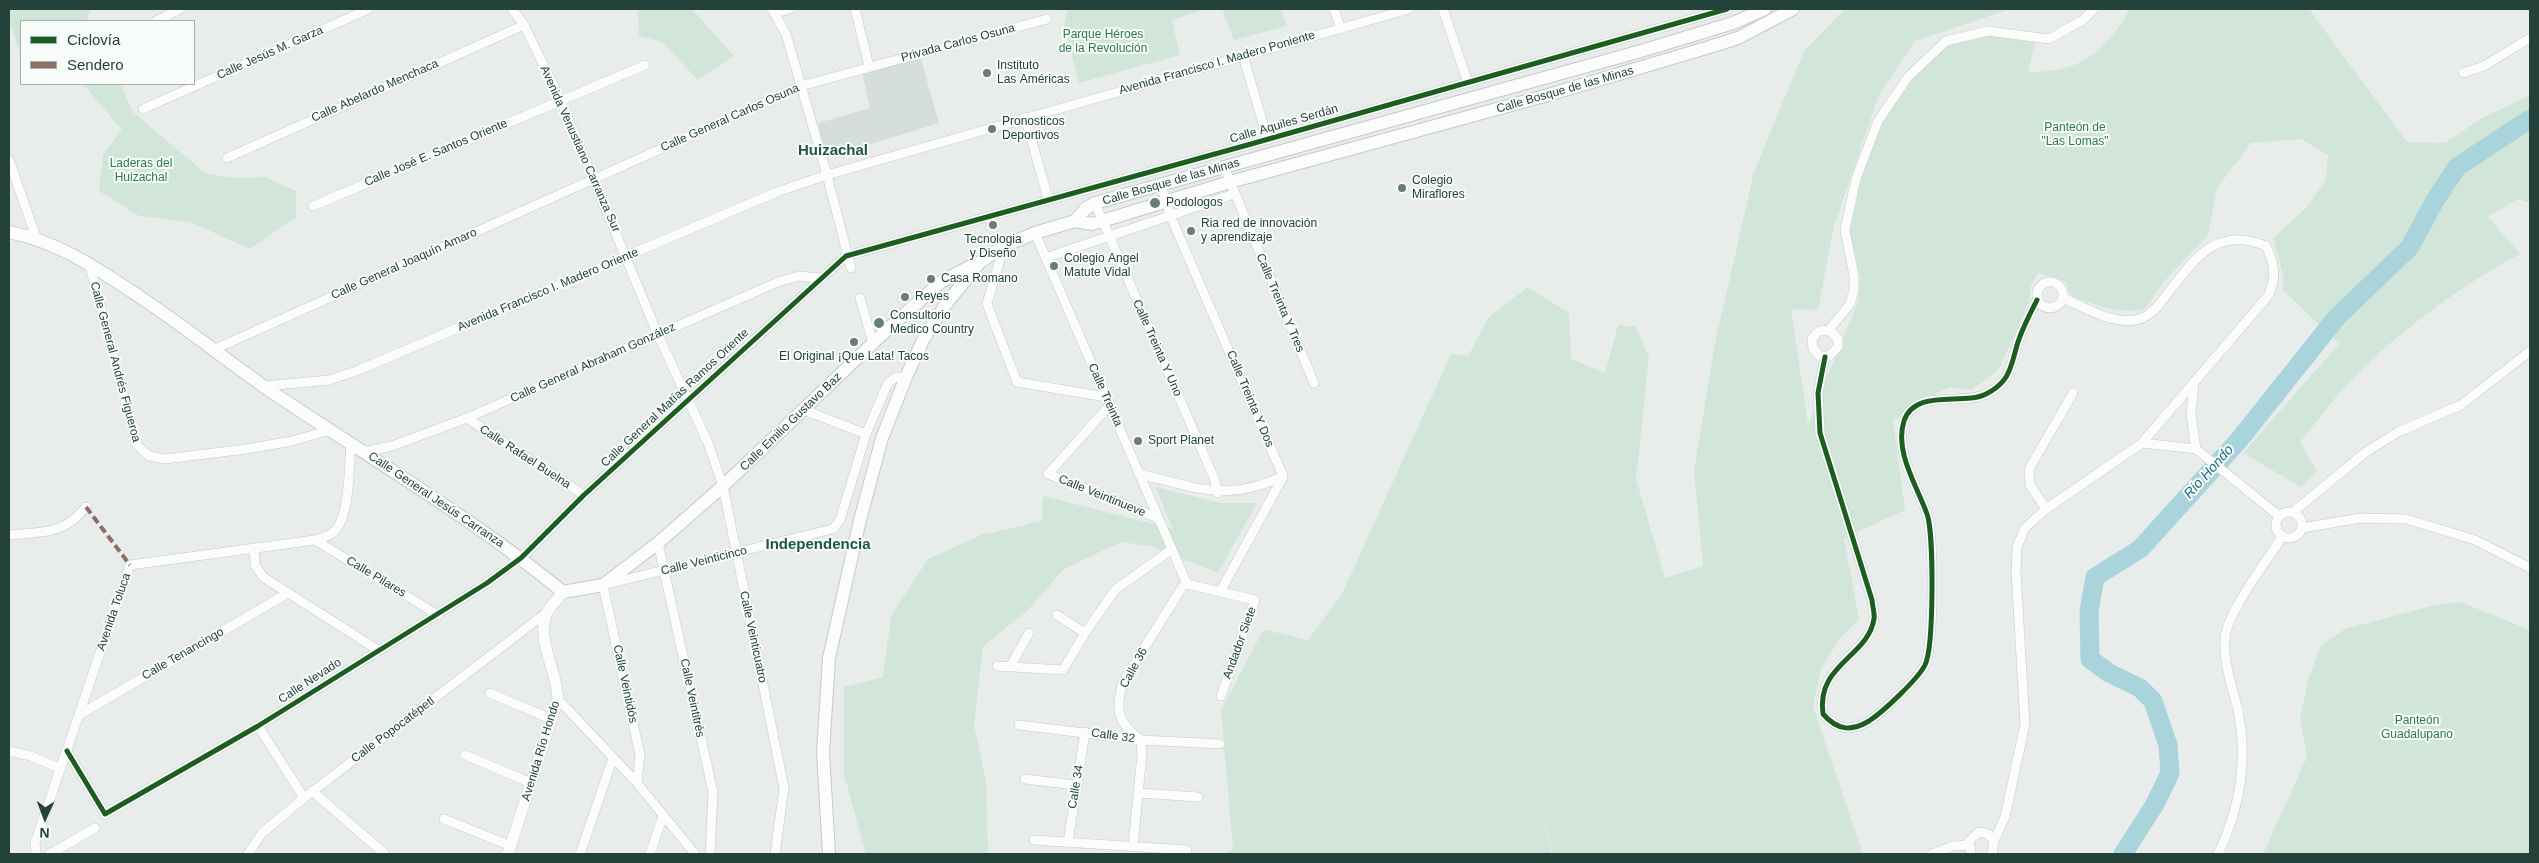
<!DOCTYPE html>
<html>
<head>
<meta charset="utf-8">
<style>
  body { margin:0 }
  #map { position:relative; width:2539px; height:863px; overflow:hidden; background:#e8edeb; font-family:Helvetica,sans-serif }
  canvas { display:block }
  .frame { position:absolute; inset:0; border:10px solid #24423a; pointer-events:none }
  .legend { position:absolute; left:20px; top:20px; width:175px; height:65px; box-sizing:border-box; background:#f7fbf9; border:1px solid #a3b1ad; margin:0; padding:6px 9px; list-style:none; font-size:15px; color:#24423a }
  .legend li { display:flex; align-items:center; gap:10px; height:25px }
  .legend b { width:25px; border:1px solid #a3b1ad }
  .north { position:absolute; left:20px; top:793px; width:50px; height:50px; -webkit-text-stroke:4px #f7fbf9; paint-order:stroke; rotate:182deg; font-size:14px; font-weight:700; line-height:20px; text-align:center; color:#24423a }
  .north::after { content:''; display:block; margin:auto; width:18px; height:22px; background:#24423a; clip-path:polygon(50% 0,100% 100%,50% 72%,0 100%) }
</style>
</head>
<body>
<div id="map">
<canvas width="2539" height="863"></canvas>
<div class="frame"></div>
<ul class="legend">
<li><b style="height:6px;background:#1b5e20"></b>Ciclovía</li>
<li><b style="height:6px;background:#8d6e63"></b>Sendero</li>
</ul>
<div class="north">N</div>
</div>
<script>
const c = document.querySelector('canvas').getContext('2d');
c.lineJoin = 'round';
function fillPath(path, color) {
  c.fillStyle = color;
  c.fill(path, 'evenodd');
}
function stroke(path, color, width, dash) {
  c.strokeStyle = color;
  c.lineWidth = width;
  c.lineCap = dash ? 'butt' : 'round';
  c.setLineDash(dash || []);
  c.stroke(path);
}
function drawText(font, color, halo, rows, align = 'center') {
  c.font = font + ' Helvetica,sans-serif';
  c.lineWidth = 4;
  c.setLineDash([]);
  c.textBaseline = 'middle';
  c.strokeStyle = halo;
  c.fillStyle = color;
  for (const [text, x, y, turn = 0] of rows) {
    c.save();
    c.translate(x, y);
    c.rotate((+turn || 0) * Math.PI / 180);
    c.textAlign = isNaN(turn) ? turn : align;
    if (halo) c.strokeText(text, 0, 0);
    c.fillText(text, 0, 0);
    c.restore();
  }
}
fillPath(new Path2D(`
  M920,56L939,123L826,158L818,123L870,108L862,72Z`), '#d6dedb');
fillPath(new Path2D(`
  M9,9H90L87,21H21V56L9,22Z
  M638,9H692L734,56L698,80L662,42L639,36Z
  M1068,9H1206L1172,20L1180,55L1079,83L1064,25Z
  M1222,9H1281L1287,26L1234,40Z
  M1845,9H1998L2004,11L1915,41L1879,95L1834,226L1818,310L1791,309L1808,424L1858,302L1860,277L1849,230L1861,177L1882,122L1912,80L1948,45L1991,34L2035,43L2028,72C2080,73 2105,52 2130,9H2309L2407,142L2445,143L2482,118L2530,95V203L2518,199L2488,217L2520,254C2459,286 2387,340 2341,391C2327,408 2314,425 2300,442L2317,471L2301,487L2243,453L2339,344L2283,290V275L2273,238L2307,207L2326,180L2328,155L2301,139L2251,143L2217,188L2208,235L2163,283L2145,309C2117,315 2097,305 2071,296L2065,281L2038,273L2031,285L2029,302L1999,369L1972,390L1948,387L1893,421L1905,510L1844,538L1859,619L1841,637L1821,668L1813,707L1863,854H1553L1532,774L1552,854H1225L1233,849L1221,711L1262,632L1266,630L1308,640L1342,594L1451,354L1468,356L1489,317L1528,287L1569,313L1571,359L1605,373L1618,325L1636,327L1649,357L1636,479L1665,578L1703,566L1694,471L1715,343L1754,172L1804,51Z
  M83,84H120L133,112L205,173L232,178L265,177L296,191V217L250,249L190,222L139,216L99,191L103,155L122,130Z
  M1155,487L1221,503H1257L1218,573L1150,546L1121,542L1064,569L1027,611L983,646L974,725L986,781L988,854H866L844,774V687L883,677L891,616L928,559L981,535L1042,521L1043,496L1173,529Z
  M2461,602L2530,630V854H2263L2307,757L2300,718L2308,680L2321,645L2345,629L2432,606Z`), '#d1e6d8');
stroke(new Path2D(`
  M2123,854L2155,804L2170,773L2168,745L2153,701L2140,688L2109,673L2090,659L2089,611L2095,577L2140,549L2239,440L2337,317L2410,247L2434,202L2457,167L2530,119`), '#a9d4db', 19);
const minor = new Path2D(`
  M512,9L524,25L560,99L658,335L708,443L723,486L784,788L775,854
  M772,9L786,34L827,175L851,268
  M855,9L869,66
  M1334,9L1341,29
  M1443,9L1468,83
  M775,13L790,9
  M156,21L180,9
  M1243,56L1268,140
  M2463,73L2484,66L2530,38
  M143,109L369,9
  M1025,117L1048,198
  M227,158L524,25
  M9,160L36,237
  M1224,167L1314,383
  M1161,184L1170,215L1283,476
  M1095,203L1214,478L1218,493
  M313,206L645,65
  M1035,233L1187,584
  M1004,246L987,304L1017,382L1106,397
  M1045,258L1234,194
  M89,263L137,445L149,456L165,459L246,449L292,441L330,430
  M2037 295a13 13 0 1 1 26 0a13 13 0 1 1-26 0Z
  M860,298L873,343
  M1829,330L1838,339V347L1829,356H1820L1813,349L1812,339L1819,331L1829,330L1850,304L1854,290V276L1845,230L1856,179L1878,121L1908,77L1946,41L1988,31L2049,39L2083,20L2094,9
  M215,349L801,86L1047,19
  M1825,357L1818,393L1820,433L1872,600C1872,605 1875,613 1874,619C1868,657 1816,664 1823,714C1837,730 1851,732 1869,721C1883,712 1918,679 1925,665C1934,647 1934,533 1927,514C1917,486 1894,451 1904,421C1915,388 1963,406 1986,394C1992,391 2000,385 2004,380C2012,370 2014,354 2018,342C2023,327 2030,314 2037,300
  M2194,385L2191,414L2196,449
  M265,386L329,380L359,370L777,192L827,175L1409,9
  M1110,405L1048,474L1158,518
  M804,410L866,434
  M467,418L584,495
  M2142,443L2196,449L2279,516
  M364,452L392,446L467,418L778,282L799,276L820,278
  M1139,474C1194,487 1229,503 1283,476
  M2046,509L2030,485L2029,469L2073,393
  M2276 525a13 13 0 1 1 26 0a13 13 0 1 1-26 0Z
  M2293,512L2366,452L2398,432L2461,405L2530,351
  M2302,528L2361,518L2406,519L2475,540L2530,568
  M9,535C44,531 62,536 86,507
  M315,540L438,615
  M658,543L713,792L710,854
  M254,548L255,565L263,577L378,650
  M1187,584L1255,600L1221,696
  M1220,592L1283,477
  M1057,615L1085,633
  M997,666L1063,670L1085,633L1115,590L1172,549
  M1010,667L1029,633
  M490,693L551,719
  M558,699L637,783L695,854
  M79,715L288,593
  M1019,725L1141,740L1220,744
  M258,726L304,798
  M9,751L31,756L61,769
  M67,751L105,814L258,726L487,583L521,558L584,495L846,256L1251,144L1727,9
  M465,755L531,783
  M1025,779L1076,785
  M637,783L640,755L603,585L833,529L840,520L866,434L888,383L896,377H906
  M312,791L385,854
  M1139,793L1198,797
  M444,819L511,846
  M1034,840L1187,850
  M1994,841L2005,817L2025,724L2016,572L2017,547L2025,528L2046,509L2142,443L2268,296C2277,279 2275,263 2266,246C2216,225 2195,259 2167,294C2158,306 2151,317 2135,320C2111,324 2084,307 2063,298
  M1068,842L1085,732
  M1133,846L1142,754L1141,740C1117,723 1115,709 1123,682L1183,586L1187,584
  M36,854L35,843L130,565L315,540C322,538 331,536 336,530C350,512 349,466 351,444
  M50,854L95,828
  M248,854L262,833L304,798L546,613
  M580,854L613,758
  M650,854L663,816
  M1932,854L1953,846L1968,845
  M1971,854L1969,841L1979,832L1988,834L1994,841L1992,854
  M2218,854C2240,809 2248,760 2238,710C2232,686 2221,657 2226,632C2232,606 2267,561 2282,537`);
const tertiary = new Path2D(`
  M508,854L558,699C557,671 537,642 546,614C549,607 558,599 563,592`);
const secondary = new Path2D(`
  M1075,221L1086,208L1095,203L1641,51L1733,23L1765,9
  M9,232C55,241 92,265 131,291C177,321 221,356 266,388C365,455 470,516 563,592L603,585L658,543L723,486L891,326L942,281L975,264
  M829,854L823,752L829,658L860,520L882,438L906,377L923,340L946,304L980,262L1004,246L1035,233L1075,221L1092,224L1102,221L1230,182L1548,95L1706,48L1738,38L1793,9`);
stroke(minor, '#c5cac8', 10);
stroke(tertiary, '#c5cac8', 12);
stroke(secondary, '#c3cbc8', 14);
stroke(minor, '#fcfcfc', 9);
stroke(tertiary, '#fcfcfc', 11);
stroke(secondary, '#fcfcfc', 12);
stroke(new Path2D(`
  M86,507L130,565`), '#8d6e63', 4, [8, 4]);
stroke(new Path2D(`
  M1825,357L1818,393L1820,433L1872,600C1872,605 1875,613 1874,619C1868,657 1816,664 1823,714C1837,730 1851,732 1869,721C1883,712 1918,679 1925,665C1934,647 1934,533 1927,514C1917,486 1894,451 1904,421C1915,388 1963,406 1986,394C1992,391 2000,385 2004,380C2012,370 2014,354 2018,342C2023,327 2030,314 2037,300
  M67,751L105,814L258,726L487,583L521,558L584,495L846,256L1251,144L1727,9`), '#1b5e20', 5);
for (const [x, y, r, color] of [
  [987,73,5,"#697e78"],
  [992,129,5,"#697e78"],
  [1402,188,5,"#697e78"],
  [1155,203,6,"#697e78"],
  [993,225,5,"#697e78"],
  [1191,231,5,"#697e78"],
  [1054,266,5,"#697e78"],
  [931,279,5,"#697e78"],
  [905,297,5,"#697e78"],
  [879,323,6,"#697e78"],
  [854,342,5,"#697e78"],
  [1138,441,5,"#697e78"]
]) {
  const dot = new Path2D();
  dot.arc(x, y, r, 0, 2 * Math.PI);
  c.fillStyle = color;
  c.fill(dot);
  stroke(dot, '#f7fbf9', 2);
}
drawText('12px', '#2d7a4b', '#f7fbf9', [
  ["Parque Héroes",1103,35],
  ["de la Revolución",1103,49],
  ["Panteón de",2075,128],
  ["\"Las Lomas\"",2075,142],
  ["Laderas del",141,164],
  ["Huizachal",141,178],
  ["Panteón",2417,721],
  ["Guadalupano",2417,735]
]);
drawText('12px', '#24423a', '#f7fbf9', [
  ["Privada Carlos Osuna",958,43,-15],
  ["Calle Jesús M. Garza",270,53,-24],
  ["Avenida Francisco I. Madero Poniente",1217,63,-16],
  ["Calle Bosque de las Minas",1565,90,-16],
  ["Calle Abelardo Menchaca",375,91,-24],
  ["Calle General Carlos Osuna",730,118,-24],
  ["Calle Aquiles Serdán",1284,124,-16],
  ["Avenida Venustiano Carranza Sur",580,149,66],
  ["Calle José E. Santos Oriente",436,153,-23],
  ["Calle Bosque de las Minas",1171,182,-16],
  ["Calle General Joaquín Amaro",404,264,-24],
  ["Avenida Francisco I. Madero Oriente",548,290,-23],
  ["Calle Treinta Y Tres",1280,303,67],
  ["Calle Treinta Y Uno",1157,348,66],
  ["Calle General Andrés Figueroa",115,362,75],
  ["Calle General Abraham González",593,363,-24],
  ["Calle Treinta",1105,395,66],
  ["Calle General Matías Ramos Oriente",675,398,-43],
  ["Calle Treinta Y Dos",1250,399,67],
  ["Calle Emilio Gustavo Baz",791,422,-44],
  ["Calle Rafael Buelna",525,457,33],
  ["Calle Veintinueve",1102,496,22],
  ["Calle General Jesús Carranza",436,500,34],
  ["Calle Veinticinco",704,561,-14],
  ["Calle Pilares",376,577,31],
  ["Avenida Toluca",114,612,-71],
  ["Calle Veinticuatro",753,637,78],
  ["Andador Siete",1240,643,-70],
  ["Calle Tenancingo",183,654,-30],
  ["Calle 36",1134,668,-61],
  ["Calle Nevado",310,681,-33],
  ["Calle Veintidós",625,684,78],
  ["Calle Veintitrés",692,698,78],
  ["Calle Popocatépetl",393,730,-37],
  ["Calle 32",1113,736,8],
  ["Avenida Río Hondo",541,751,-73],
  ["Calle 34",1076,787,-81]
]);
drawText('12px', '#24423a', '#f7fbf9', [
  ["Instituto",997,66],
  ["Las Américas",997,80],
  ["Pronosticos",1002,122],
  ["Deportivos",1002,136],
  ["Colegio",1412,181],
  ["Miraflores",1412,195],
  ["Podologos",1166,203],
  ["Ria red de innovación",1201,224],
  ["y aprendizaje",1201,238],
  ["Tecnologia",993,240,"center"],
  ["y Diseño",993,254,"center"],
  ["Colegio Angel",1064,259],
  ["Matute Vidal",1064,273],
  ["Casa Romano",941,279],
  ["Reyes",915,297],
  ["Consultorio",890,316],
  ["Medico Country",890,330],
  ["El Original ¡Que Lata! Tacos",854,357,"center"],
  ["Sport Planet",1148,441]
], 'left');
drawText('italic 14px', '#1c6f80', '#f7fbf9', [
  ["Rio Hondo",2209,472,-48]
]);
drawText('bold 15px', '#1f5548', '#f7fbf9', [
  ["Huizachal",833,151],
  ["Independencia",818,545]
]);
</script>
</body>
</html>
